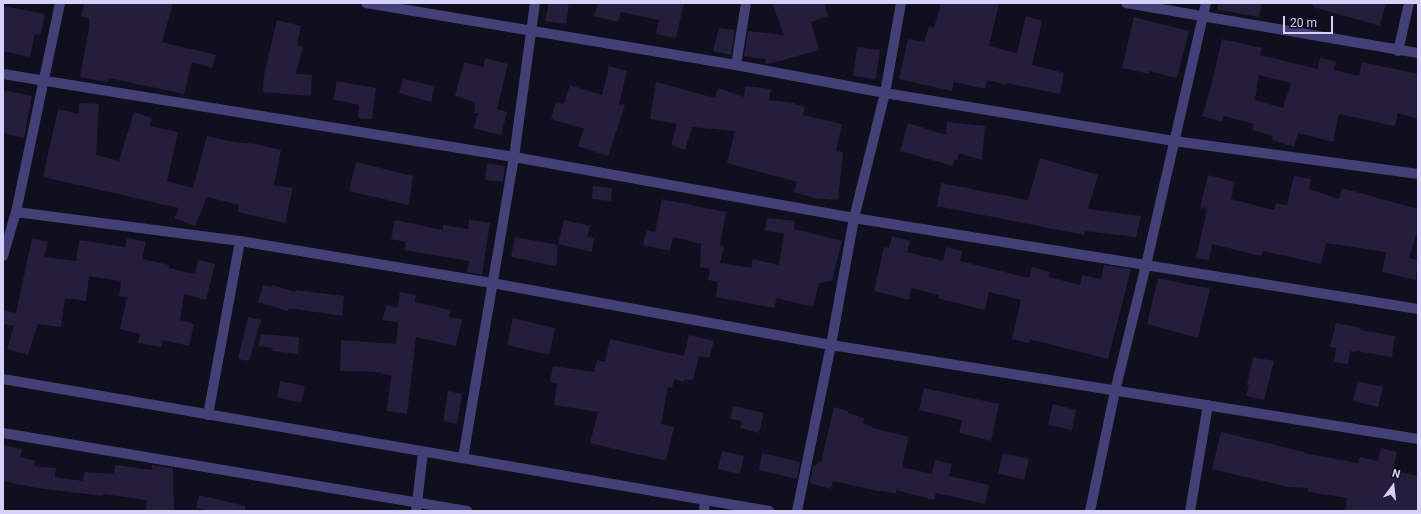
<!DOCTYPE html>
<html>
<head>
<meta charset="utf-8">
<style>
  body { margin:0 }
  #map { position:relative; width:1421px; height:514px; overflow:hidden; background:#110f1d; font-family:Roboto,sans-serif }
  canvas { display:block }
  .frame { position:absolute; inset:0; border:4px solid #d6d1f9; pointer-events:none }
  .north { position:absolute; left:1373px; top:466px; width:40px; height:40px; -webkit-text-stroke:3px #110f1d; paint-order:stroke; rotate:15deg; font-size:11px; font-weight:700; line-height:16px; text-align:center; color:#d6d1f9 }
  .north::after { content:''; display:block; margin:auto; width:14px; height:18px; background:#d6d1f9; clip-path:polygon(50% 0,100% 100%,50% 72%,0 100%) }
  .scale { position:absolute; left:1283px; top:16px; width:50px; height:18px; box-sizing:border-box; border:2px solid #d6d1f9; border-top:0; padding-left:5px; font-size:12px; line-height:14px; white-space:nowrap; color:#d6d1f9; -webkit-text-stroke:3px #110f1d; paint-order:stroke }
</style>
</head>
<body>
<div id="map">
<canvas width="1421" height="514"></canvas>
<div class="frame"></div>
<div class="north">N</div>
<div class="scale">20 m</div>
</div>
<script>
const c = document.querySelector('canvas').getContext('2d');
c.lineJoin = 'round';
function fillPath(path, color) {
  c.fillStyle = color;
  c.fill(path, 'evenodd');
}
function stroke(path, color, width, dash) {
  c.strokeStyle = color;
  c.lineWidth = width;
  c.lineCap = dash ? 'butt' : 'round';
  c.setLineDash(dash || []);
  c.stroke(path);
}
fillPath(new Path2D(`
  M84,3H173L162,42L216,55L212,68L192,62L184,94L109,78L108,82L80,77L89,28V18L81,17Z
  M549,3H569L566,24L545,21Z
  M598,3H684L676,38L656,34L659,20L621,12L618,22L594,16Z
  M772,3H824L828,16L811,22L819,50L768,64H765L766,59L744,56L748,31L784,35Z
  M941,3H999L989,46L1017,53L1026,16L1042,21L1032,65L1064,73L1060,94L1007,83V85L987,80L985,89L954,82L952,91L899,79L908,39L924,42L929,26L934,28Z
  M1218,3H1262L1259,17L1218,10Z
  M1313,3H1386L1380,26L1313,7Z
  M3,6L45,14L41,35L35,34L30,57L3,51Z
  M1134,17L1189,31L1177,78L1149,71V74L1122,68Z
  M277,20L301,26L297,45L303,47L296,74L312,75L311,96L263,92L264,75Z
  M719,28L735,30L731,55L713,51Z
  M1222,39L1262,48L1260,55L1318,69L1320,58L1336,61L1334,70L1359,76L1362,62L1418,74V119L1398,113L1395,126L1339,114L1333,142L1298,133L1294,147L1272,140L1273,136L1252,130L1254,124L1224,116L1222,122L1202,116L1211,87ZM1259,75L1291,83L1283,108L1255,100Z
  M857,47L880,50L876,79L853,76Z
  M485,58L508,64L497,109L507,112L501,135L474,128L478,113H474L475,102L455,96L464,62L483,67Z
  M609,66L627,71L619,104L625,105L608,156L578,146L584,129L551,119L556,102L564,104L570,85L602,95Z
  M403,79L435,86L431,102L399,93Z
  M337,81L376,88L372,119L358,118L359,105L333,99Z
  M656,82L715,98L718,88L744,97L745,86L771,89L769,100L794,103V104L805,107L803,115L842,124L836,151L843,152L838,200L813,198L794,192L797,182L727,163L735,131L692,127L685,150L671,145L677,124L650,119Z
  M3,90L32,96L24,138L3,133Z
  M79,103L99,104L96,155L119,161L134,112L152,118L150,126L178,132L167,181L193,188L207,136L234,142L256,144L281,150L274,185L293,188L285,223L238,212L239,205L207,197L195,226L174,218L179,208L43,177L58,109L79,114Z
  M947,122L985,126L982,160L959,153L957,160H954L953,166L900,151L908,123L946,135Z
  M1040,158L1098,175L1088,209L1141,216L1136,237L1085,231L1084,235L937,206L941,183L1028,200Z
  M356,162L413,176L409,205L349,191Z
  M487,163L505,166L503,182L485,180Z
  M1208,175L1235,182L1231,199L1274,210L1276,203L1287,205L1294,176L1311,179L1309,189L1339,199L1342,188L1418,209V230L1409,258L1418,260L1416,280L1382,272L1386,252L1326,243L1321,264L1263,251L1261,256L1212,244L1209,260L1196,258L1207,209L1200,207Z
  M593,186L612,188L611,201L592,199Z
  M662,199L726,212L720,245L724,246L720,263L751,268L753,259L779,265L784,233L765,231L767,218L795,221L794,229L842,241L832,281L819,283L813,307L777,298L774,308L716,297L718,282L708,280L710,269L700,267L701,244L673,237L670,251L643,245L647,230L655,232Z
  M469,219L490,223L482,275L467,272L469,261L404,250L406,242L391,239L395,220L443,230V225L468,229Z
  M564,220L590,226L587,237L594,238L592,252L558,244Z
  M892,236L910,241L907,252L943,261L946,247L962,251L960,261L1029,278L1032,267L1050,272L1049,277L1080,285L1082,275L1101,279L1104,265L1131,269L1108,359L1030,339L1029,343L1012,339L1021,300L989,292L985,310L938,298L939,295L911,288L909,300L874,291L884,247L889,248Z
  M515,237L558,245L556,266L511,257Z
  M32,238L48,242L44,257L76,261L79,240L125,247L127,238L146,242L142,259L169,265V268L195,274L198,260L215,264L206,300L184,294L180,320L194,324L189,346L163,340L161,347L138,343L140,334L120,329L127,297L119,296L121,281L89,276L86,301L65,298L61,327L38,324L28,355L7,349L14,326L3,324V310L16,313Z
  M1158,278L1210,289L1198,338L1147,324Z
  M263,285L271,287L272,285L295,292V290L344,296L342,316L289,308L287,311L258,302Z
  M400,292L416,295L415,302L451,310L449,317L462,319L456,346L416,337L407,414L387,411L391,375L382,374V372L340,371L341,340L396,344L398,322L382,320L387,305L397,308Z
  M248,317L261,320L249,361L238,359Z
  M513,318L555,328L549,355L507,345Z
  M1336,323L1361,328L1360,330L1395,336L1392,357L1356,351V353L1350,351L1348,364L1334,362L1336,348L1330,347Z
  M261,334L299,337L298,354L272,351L273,348L258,346Z
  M689,335L714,341L709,358L699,356L693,380L685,379L684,382L674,379L672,388L668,387L661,424L674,427L666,461L590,443L598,412L554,405L557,383L550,382L553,366L594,372L597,360L605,362L610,339L684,356Z
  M1253,357L1274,361L1264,400L1246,396L1249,385H1247Z
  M280,381L305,386L301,403L277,397Z
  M1358,381L1383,387L1378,407L1353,401Z
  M924,388L999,404L991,441L959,433L962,420L919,410Z
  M448,391L462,394L457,424L443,421Z
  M1053,404L1076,410L1072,430L1048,425Z
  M733,406L764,413L759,433L740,428L742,421L730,419Z
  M834,407L848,411V413L864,418L863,423L873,427V428L909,437L902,467L932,474L935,460L952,464L949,476L989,485L985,504L936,493L934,500L896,490V493L878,491L833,481L831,489L812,484L810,482L813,465L816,466L818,461L821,462Z
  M1221,432L1304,452L1303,453L1358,463L1360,457L1378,461L1381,448L1397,452L1393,471L1418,476V511H1345L1347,498L1308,492V488L1289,487L1212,469Z
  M3,445L22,449L20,457L36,461L34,466L56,468L55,477L83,481L84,472L114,474L115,465L152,470V465L173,468L174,511H145L147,500L103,494V496L37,488L3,481Z
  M722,451L744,456L740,474L718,469Z
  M762,453L800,462L797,479L759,470Z
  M1003,453L1029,459L1024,480L998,473Z
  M199,495L245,506V511H210L196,508Z`), '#241d3c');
stroke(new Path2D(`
  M366,3L736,65L885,93L1174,141L1418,174
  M1126,3L1418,53
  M1398,51L1409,3
  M736,65L746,3
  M3,74L514,157L854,218L1418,309
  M16,212L240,241L492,283L831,345L1418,439
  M3,256L16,212L60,3
  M208,415L240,241
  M3,433L467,511
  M463,458L514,157L535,3
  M416,511L423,452
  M704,511L705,500
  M797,511L831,345L854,218L885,93L901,3
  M1090,511L1115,391L1146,265L1206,3
  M1190,511L1208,405`), '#424076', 10);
stroke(new Path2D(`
  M3,379L769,511`), '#424076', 10);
</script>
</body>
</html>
